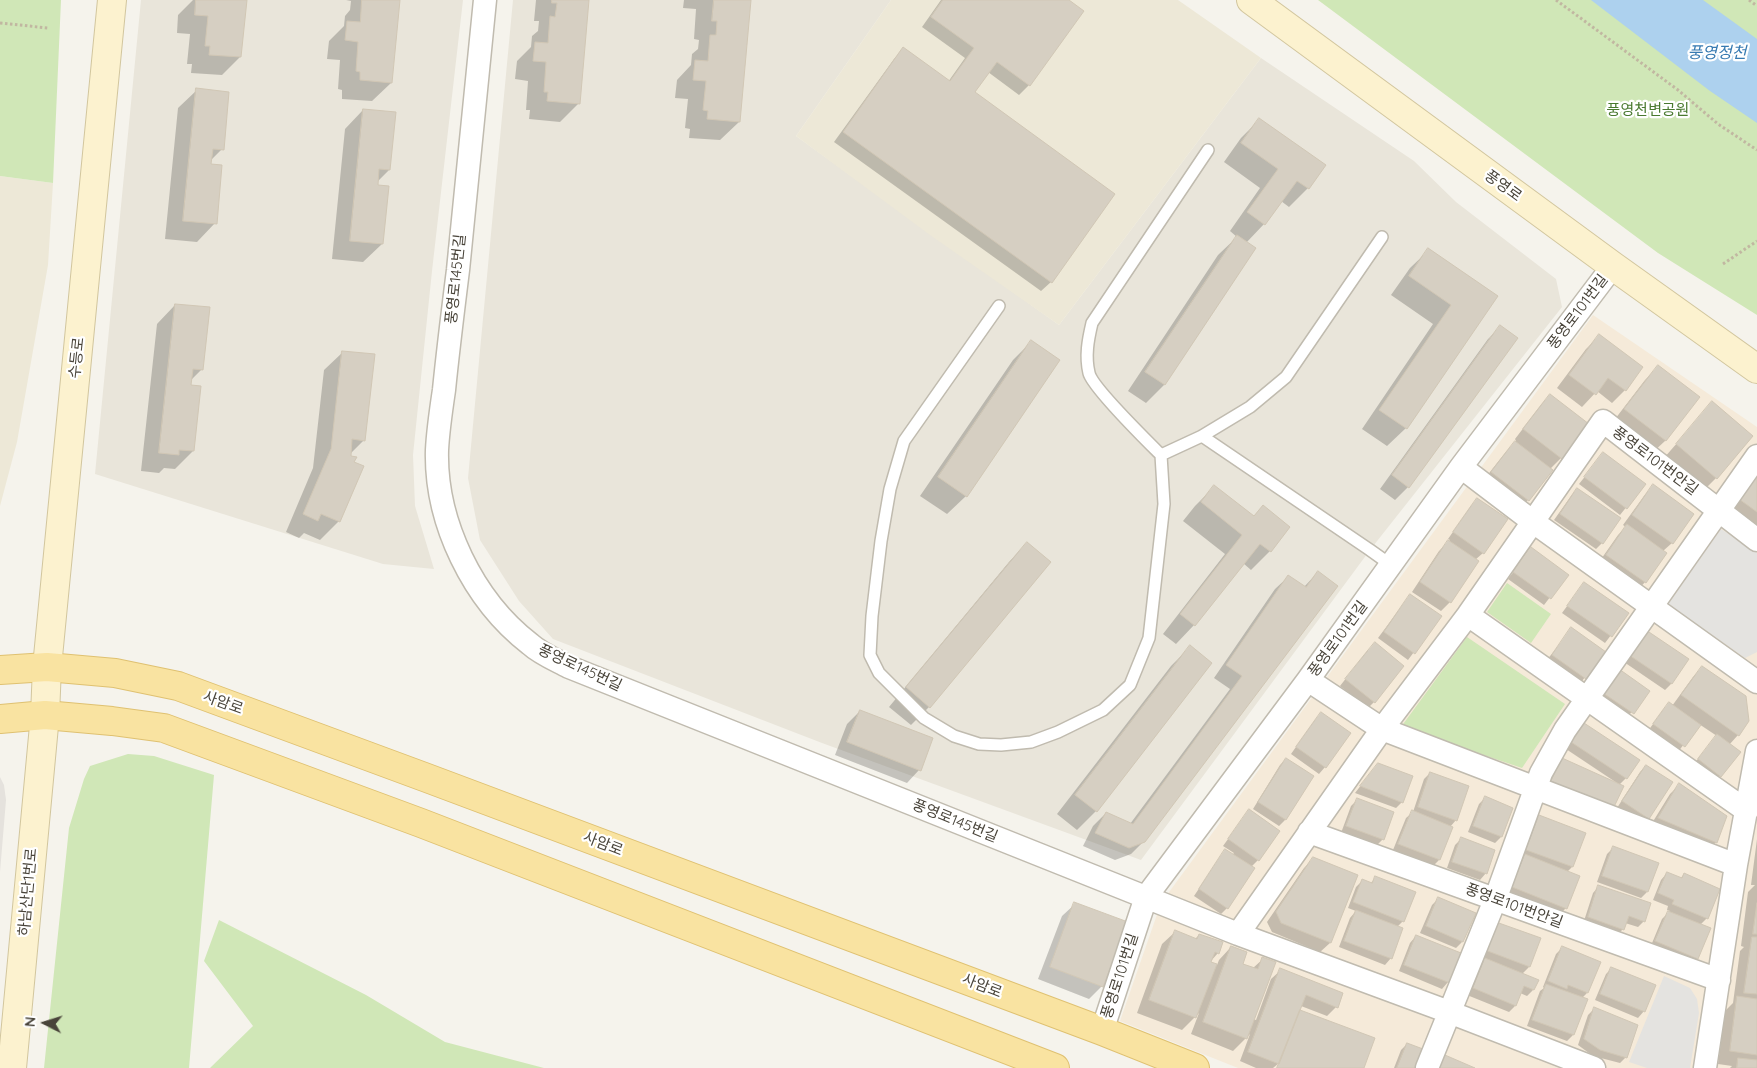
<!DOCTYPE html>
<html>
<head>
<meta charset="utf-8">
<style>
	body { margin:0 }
	#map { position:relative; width:1757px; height:1068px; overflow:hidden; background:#f5f3ec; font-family:Quicksand,sans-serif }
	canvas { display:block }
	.north { position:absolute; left:20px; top:998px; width:50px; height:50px; -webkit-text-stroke:4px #fff; paint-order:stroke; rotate:275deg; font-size:14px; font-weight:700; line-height:20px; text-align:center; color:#49443a }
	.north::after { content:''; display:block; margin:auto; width:18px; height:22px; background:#49443a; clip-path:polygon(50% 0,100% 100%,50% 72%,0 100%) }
</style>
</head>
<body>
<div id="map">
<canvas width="1757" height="1068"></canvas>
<div class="north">N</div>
</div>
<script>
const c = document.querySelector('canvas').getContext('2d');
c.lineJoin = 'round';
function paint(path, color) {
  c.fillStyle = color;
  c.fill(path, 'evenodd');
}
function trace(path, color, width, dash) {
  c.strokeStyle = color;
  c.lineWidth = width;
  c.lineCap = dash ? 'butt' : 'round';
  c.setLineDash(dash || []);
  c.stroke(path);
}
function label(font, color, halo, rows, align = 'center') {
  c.font = font + ' Quicksand,"Noto Sans KR",sans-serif';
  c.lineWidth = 4.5;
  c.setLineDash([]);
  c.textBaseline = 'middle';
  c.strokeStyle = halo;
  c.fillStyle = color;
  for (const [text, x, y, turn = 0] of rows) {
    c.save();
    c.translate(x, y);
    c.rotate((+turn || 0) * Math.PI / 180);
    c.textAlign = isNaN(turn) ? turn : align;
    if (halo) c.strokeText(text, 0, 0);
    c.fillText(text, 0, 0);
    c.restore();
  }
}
paint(new Path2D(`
	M141,0H463L432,271L413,455L415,506L434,569L383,564L95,474Z
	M513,0H891L796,136L1059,325L1261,58L1414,161L1456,202L1556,279L1562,307L1370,550L1141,860L822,743L553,639L519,601L480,540L468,478Z`), '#e9e5da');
paint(new Path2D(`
	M1593,315L1757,427V1068H1238L1120,1021L1161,903Z`), '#f5ead9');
paint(new Path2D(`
	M0,777L4,785L6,800L0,872Z`), '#e5e2dd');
paint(new Path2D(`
	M891,0H1178L1261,58L1059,325L930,235L796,136Z
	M0,176L53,183L48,265L17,442L0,506Z`), '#ede8d7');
paint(new Path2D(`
	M0,0H61L53,183L0,176Z
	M1318,0H1757V315L1658,253Z
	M1507,583L1551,614L1531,643L1487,612Z
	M1467,637L1565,704L1522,768L1401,727Z
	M128,754L154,756L214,775L189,1068H44L69,828L84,779L90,766Z
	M219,920L366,995L445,1042L544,1068H210L253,1026L204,961Z`), '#d0e7b7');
paint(new Path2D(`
	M1721,529L1757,553V652L1745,658L1668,604Z
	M1664,976L1690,988L1697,999L1699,1013L1690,1068H1647L1629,1062Z`), '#e4e3e0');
paint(new Path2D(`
	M1591,0H1703L1757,39V123L1710,91Z`), '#add1ee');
paint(new Path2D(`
	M193,0H245L240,57L222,75L191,73L192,64H187L190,34L177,33L178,15Z
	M346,0H398L391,83L372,101L342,99V90L338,89L340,60L327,59L329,41L344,26L345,16L350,10L351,1Z
	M536,0H588L579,103L560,122L529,119L530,110H526L528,81L515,79L517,61L531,47L532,36L538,31L539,21H534Z
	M684,0H749L739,122L720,140L689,138L690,129L685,128L688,99L675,98L677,80L691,65L692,54L698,49L699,40L694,39L696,9L683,8Z
	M941,0H1067L1082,11L1029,85L1019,95L988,72L973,93L1051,282L1041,291L834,142L894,59L903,49L948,82L965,58L922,27Z
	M197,90L222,149L210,161L215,223L197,242L165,239L178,108Z
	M363,110L389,170L377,182L382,244L363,262L332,259L345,129Z
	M1259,120L1324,165L1308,188L1289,207L1281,201L1264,224L1246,243L1255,249L1164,385L1146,403L1128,391L1218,255L1237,237L1230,231L1260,188L1224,162L1241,138Z
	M1429,250L1496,296L1406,428L1387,446L1362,429L1433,324L1391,295L1410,268Z
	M175,305L202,369L190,381L193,451L175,469L164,468L159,473L141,471L157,324Z
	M1501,326L1408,487L1395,500L1380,489L1488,339Z
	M1599,336L1625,390L1612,403L1597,391L1582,407L1557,388L1586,349Z
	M1031,342L966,496L947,514L920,496L1013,360Z
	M343,352L364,440L349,455L339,521L320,540L304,533L299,538L286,532L313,468L324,370Z
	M1658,367L1698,398L1665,441L1652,453L1612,423L1645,380Z
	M1550,395L1588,424L1561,458L1550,469L1528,500L1518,510L1482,482L1506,452L1516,441L1515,439L1541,405Z
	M1712,403L1716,478L1703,491L1664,458Z
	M1603,454L1644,485L1620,515L1579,484Z
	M1757,473V534L1728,512Z
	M1653,486L1672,543L1663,551L1645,582L1636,592L1597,565L1618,535L1626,527L1623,525L1644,496Z
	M1214,487L1253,517L1263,507L1288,527L1270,551L1251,570L1243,563L1194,625L1176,644L1163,634L1225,554L1183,521L1195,506Z
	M1577,489L1602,543L1596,549L1554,520L1571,496Z
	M1477,500L1483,553L1475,560L1450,602L1441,611L1412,592L1439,551L1450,540L1448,539L1471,506Z
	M1027,543L929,707L911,725L889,707L1009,562Z
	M1531,549L1567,575L1544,605L1508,579Z
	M1318,572L1144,841L1131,854L1115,860L1083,846L1093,826L1106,813L1130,824L1230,689L1214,678L1275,589L1288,577L1304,587Z
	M1584,583L1627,614L1605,643L1562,613Z
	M1410,595L1440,617L1408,660L1378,638Z
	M1572,629L1604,652L1579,685L1546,661Z
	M1637,635L1688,659L1671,684L1665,690L1621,660Z
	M1190,647L1210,663L1096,811L1077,830L1057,814L1171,666Z
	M1368,650L1374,702L1368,708L1340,686Z
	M1703,667L1738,735L1729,745L1739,752L1714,783L1692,766L1717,736L1699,724L1678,752L1648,731L1663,710L1669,704L1672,706L1693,677Z
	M1613,677L1648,691L1626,719L1598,699Z
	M860,711L919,770L907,783L835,755L847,724Z
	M1321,714L1325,767L1319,774L1291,754L1315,720Z
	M1584,724L1638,760L1626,778L1619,785L1612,808L1546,787L1556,766L1562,760L1617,784V783L1566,749Z
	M1286,759L1285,820L1279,826L1253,809L1280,765Z
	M1646,766L1648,819L1642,825L1617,808L1640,772Z
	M1372,771L1402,802L1396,808L1355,793Z
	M1430,773L1456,820L1450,827H1452L1439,860L1433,866L1393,850L1406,818L1413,812L1424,779Z
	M1680,784L1716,842L1706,852L1649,828L1670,794Z
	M1485,798L1501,837L1495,843L1468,832L1479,804Z
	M1357,800L1383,839L1376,846L1341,833L1351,806Z
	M1249,810L1258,860L1251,867L1227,908L1221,914L1194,896L1220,857L1226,851L1232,855L1234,853L1223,846Z
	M1539,817L1584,833L1572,867L1567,872L1579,877L1565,909L1556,918L1503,897L1529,826Z
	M1461,839L1486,873L1480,880L1447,868L1455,845Z
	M1757,839V1068H1730L1732,1066L1718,1064L1725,1011L1733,1003L1740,951L1744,947L1741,946L1748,892L1755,885H1751Z
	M1613,848L1647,892L1641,898L1597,882L1607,854Z
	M1314,858L1357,876L1330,943L1320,952L1272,932L1267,922L1304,868Z
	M1667,873L1680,879L1684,874L1707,918L1700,925L1697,958L1691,965L1650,948L1662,919L1670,911L1667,910L1668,906L1653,900L1661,880Z
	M1375,878L1403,921L1397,927L1391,958L1385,965L1339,947L1350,918L1356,911L1348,908L1356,887L1362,881L1370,884Z
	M1599,886L1644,921L1638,927L1625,923L1623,929L1617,935L1583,924L1593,893Z
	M1438,899L1462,942L1456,948L1420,933L1432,905Z
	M1075,904L1102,986L1089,999L1038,979L1062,916Z
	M1490,929L1529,967L1522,974L1533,990L1527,996L1520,993L1515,1006L1509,1012L1467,995L1479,965L1486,959L1480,957Z
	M1175,932L1195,939L1199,935L1218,953L1210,962L1217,965L1219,960L1231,947L1242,964L1253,968L1263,959L1253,1019L1256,1020L1271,979L1281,970L1336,1007L1327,1016L1301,1006L1299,1011L1363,1068H1277L1279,1063L1273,1068H1256L1240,1061L1250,1034L1233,1051L1191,1034L1199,1013L1182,1030L1137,1013L1162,944Z
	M1416,936L1448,982L1442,989L1399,971L1410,943Z
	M1562,948L1587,993L1582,998L1573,1035L1567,1041L1527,1026L1540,991L1544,988L1543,987L1556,954Z
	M1612,968L1644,1011L1638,1018L1595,1000L1606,974Z
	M1594,1009L1626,1057L1620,1063L1593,1056L1578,1045L1588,1015Z
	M1407,1044L1414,1068H1394L1401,1050Z`), '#0003');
const building = new Path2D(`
	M196,0H247L241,57L209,55L210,46H205L208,16L195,15Z
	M362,0H400L392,83L360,80V72L356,71L358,42L345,40L347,21L360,22Z
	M552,0H589L580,104L547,101L548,92H544L546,62L533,61L535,42L548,43L550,16L555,17L557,3H552Z
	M714,0H751L740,122L707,119L708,111L703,110L706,81L693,80L695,60L708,61L710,35H716L717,21H712Z
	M943,0H1069L1084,11L1030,86L997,62L975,92L1115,194L1052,283L843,132L903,47L950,81L974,48L931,17Z
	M196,88L229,92L224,150L213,149L211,164L222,165L217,224L183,221Z
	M363,109L396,112L390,170L379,169L378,185L389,186L383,244L350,241Z
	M1259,118L1326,165L1309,189L1297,181L1265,225L1247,212L1278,169L1241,143Z
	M1237,235L1256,248L1165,385L1145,372Z
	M1428,248L1498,296L1407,429L1379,410L1451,305L1409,276Z
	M175,304L210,307L203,370L193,369L191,385L201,386L194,451L179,450V455L159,453Z
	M1500,325L1518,338L1409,488L1392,475Z
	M1599,334L1643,367L1626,391L1608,378L1596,395L1569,375Z
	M1031,340L1060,360L967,497L938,477Z
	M342,351L375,354L365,441L352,439L351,456L357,457L354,462L364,466L340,522L321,514L318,521L303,514L331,449Z
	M1658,365L1700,397L1666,441L1624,409Z
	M1550,394L1589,424L1562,459L1523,429Z
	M1712,401L1753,436L1717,479L1676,444Z
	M1515,441L1553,470L1529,501L1491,472Z
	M1603,452L1646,484L1627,509L1584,477Z
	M1757,476V512L1739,499Z
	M1653,484L1694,514L1673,544L1632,515Z
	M1214,485L1254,516L1263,505L1290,527L1271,552L1260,544L1195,626L1180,614L1242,535L1201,502Z
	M1577,488L1621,518L1603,544L1560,514Z
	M1477,498L1508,519L1484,554L1453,532Z
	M1627,524L1667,553L1646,583L1606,555Z
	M1448,540L1479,561L1451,603L1420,582Z
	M1027,542L1051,562L930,708L906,687Z
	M1531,547L1569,575L1551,599L1513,572Z
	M1318,571L1338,586L1145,842L1129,848L1095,833L1106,812L1133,824L1242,676L1226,665L1288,575L1306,587Z
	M1584,582L1629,613L1612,637L1567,606Z
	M1410,594L1442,616L1415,654L1384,632Z
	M1571,627L1606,652L1586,679L1552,655Z
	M1643,628L1689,659L1672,684L1626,653Z
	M1375,642L1404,666L1375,703L1345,679Z
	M1190,645L1212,663L1097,812L1075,795Z
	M1702,666L1746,696L1749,721L1739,736L1681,695Z
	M1619,669L1650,691L1634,714L1603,693Z
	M1669,702L1701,725L1685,747L1653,724Z
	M860,710L933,738L921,771L847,742Z
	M1321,712L1351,733L1326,768L1296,747Z
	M1584,723L1640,760L1627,779L1571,742Z
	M1717,734L1741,752L1721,777L1698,759Z
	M1286,758L1314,776L1286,820L1258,802Z
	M1562,758L1624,786L1613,809L1551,781Z
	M1378,763L1413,776L1403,803L1360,786Z
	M1646,765L1673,782L1649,819L1622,801Z
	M1430,772L1469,786L1457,821L1418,807Z
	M1679,783L1727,816L1717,843L1658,818Z
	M1485,796L1513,808L1502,837L1473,826Z
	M1357,798L1394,812L1384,840L1346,826Z
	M1249,809L1280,831L1259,861L1228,839Z
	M1412,810L1453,827L1440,860L1398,844Z
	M1539,815L1586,833L1573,867L1526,850Z
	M1461,837L1495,850L1487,874L1452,862Z
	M1613,846L1659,863L1648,892L1602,876Z
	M1225,849L1255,868L1228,909L1199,889Z
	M1525,854L1580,876L1567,909L1512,887Z
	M1313,857L1358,875L1331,943L1281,923L1276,912Z
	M1667,872L1682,878L1684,873L1720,889L1708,919L1672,904L1674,900L1658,893Z
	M1375,876L1416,892L1404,922L1353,902L1362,879L1372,883Z
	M1598,885L1651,903L1645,922L1629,916L1624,930L1588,917Z
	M1438,897L1476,913L1463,942L1426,926Z
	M1074,902L1128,922L1103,987L1050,967Z
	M1757,903V934H1753Z
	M1356,910L1403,928L1392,959L1344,941Z
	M1668,911L1711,928L1698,959L1655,941Z
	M1496,922L1541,938L1530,967L1485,950Z
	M1175,930L1197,939L1199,934L1223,942L1219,954L1215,952L1211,962L1217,964L1196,1018L1149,1000Z
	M1416,935L1461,953L1450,983L1404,965Z
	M1752,937H1757V994L1744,993Z
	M1231,946L1247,952L1243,964L1258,969L1262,957L1276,962L1247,1039L1203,1022Z
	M1562,946L1601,962L1588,993L1568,985L1567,989L1548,981Z
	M1485,958L1539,980L1534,990L1524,986L1516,1006L1473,988Z
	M1611,967L1656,985L1645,1012L1600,994Z
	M1280,968L1343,993L1338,1008L1306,995L1279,1064L1248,1052Z
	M1546,984L1588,999L1574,1035L1532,1020Z
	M1737,996L1757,999V1055L1730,1051Z
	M1594,1007L1638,1025L1627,1058L1600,1050L1584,1039Z
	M1300,1010L1375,1038L1364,1068H1277Z
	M1407,1043L1423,1049L1416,1068H1397Z
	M1438,1052L1475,1068H1432Z
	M1738,1058L1757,1060V1068H1737Z`);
paint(building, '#d6cfc2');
trace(building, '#d1c7b5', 1);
const lane = new Path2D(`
	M999,306L904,441L890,489L881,541L872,616L870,655L879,673L924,718L954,736L979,744L1001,745L1031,742L1058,732L1103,710L1130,685L1149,638L1164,504L1161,455C1148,442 1092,387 1089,373C1085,356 1088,340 1092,323L1208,150
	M1202,436L1370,550L1391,565
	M1161,455L1202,436L1250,407L1286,377L1382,237`);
const street = new Path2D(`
	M485,0C476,90 467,180 458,270C453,310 448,350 444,390C441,410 438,430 437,450C435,522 473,600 530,644C541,654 556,660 569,667L1238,934L1449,1012L1594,1068
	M1461,467L1532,521L1757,682
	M1468,615L1747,811
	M1308,680L1382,729L1736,865
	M1309,832L1719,980
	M1238,934L1382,729L1468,615L1603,421L1757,540
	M1102,1031L1146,897L1308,680L1461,467L1613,266
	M1427,1068L1495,900L1541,773L1565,730L1757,456
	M1705,1068L1736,865L1757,751`);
const secondary = new Path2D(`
	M1251,0L1613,266L1757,369
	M12,1068L45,715L47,667L112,0`);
const primary = new Path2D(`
	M0,670L47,667L115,673L178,686L427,778L1102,1031L1195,1068
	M0,719L45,715L112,721L164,728L421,823L1055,1068`);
trace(lane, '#c0bbaf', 14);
trace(street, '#c0bbaf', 25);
trace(secondary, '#d2c69e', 30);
trace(primary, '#dfc171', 30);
trace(new Path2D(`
	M1556,0L1678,90L1718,124L1757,150
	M1749,0L1757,6
	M0,23L48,28
	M1723,264L1757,241`), '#c1b7a1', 3, [2.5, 2.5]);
trace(lane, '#fff', 11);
trace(street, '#fff', 22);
trace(secondary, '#fcf2cf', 28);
trace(primary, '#f9e3a1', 28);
label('15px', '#49792f', '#fff', [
	["풍영천변공원",1648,110]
]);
label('15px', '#49443a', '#fff', [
	["풍영로",1503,186,36],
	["풍영로145번길",456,279,-84],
	["풍영로101번길",1578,312,-53],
	["수등로",77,358,-84],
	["풍영로101번안길",1655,461,37],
	["풍영로101번길",1338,639,-54],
	["풍영로145번길",580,668,25],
	["사암로",223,703,20],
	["풍영로145번길",955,821,22],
	["사암로",603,844,21],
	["하남산단1번로",28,892,-85],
	["풍영로101번안길",1514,906,20],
	["풍영로101번길",1120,976,-72],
	["사암로",982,986,21]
]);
label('italic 16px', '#377ab1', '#fff', [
	["풍영정천",1717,53]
]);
</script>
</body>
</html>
